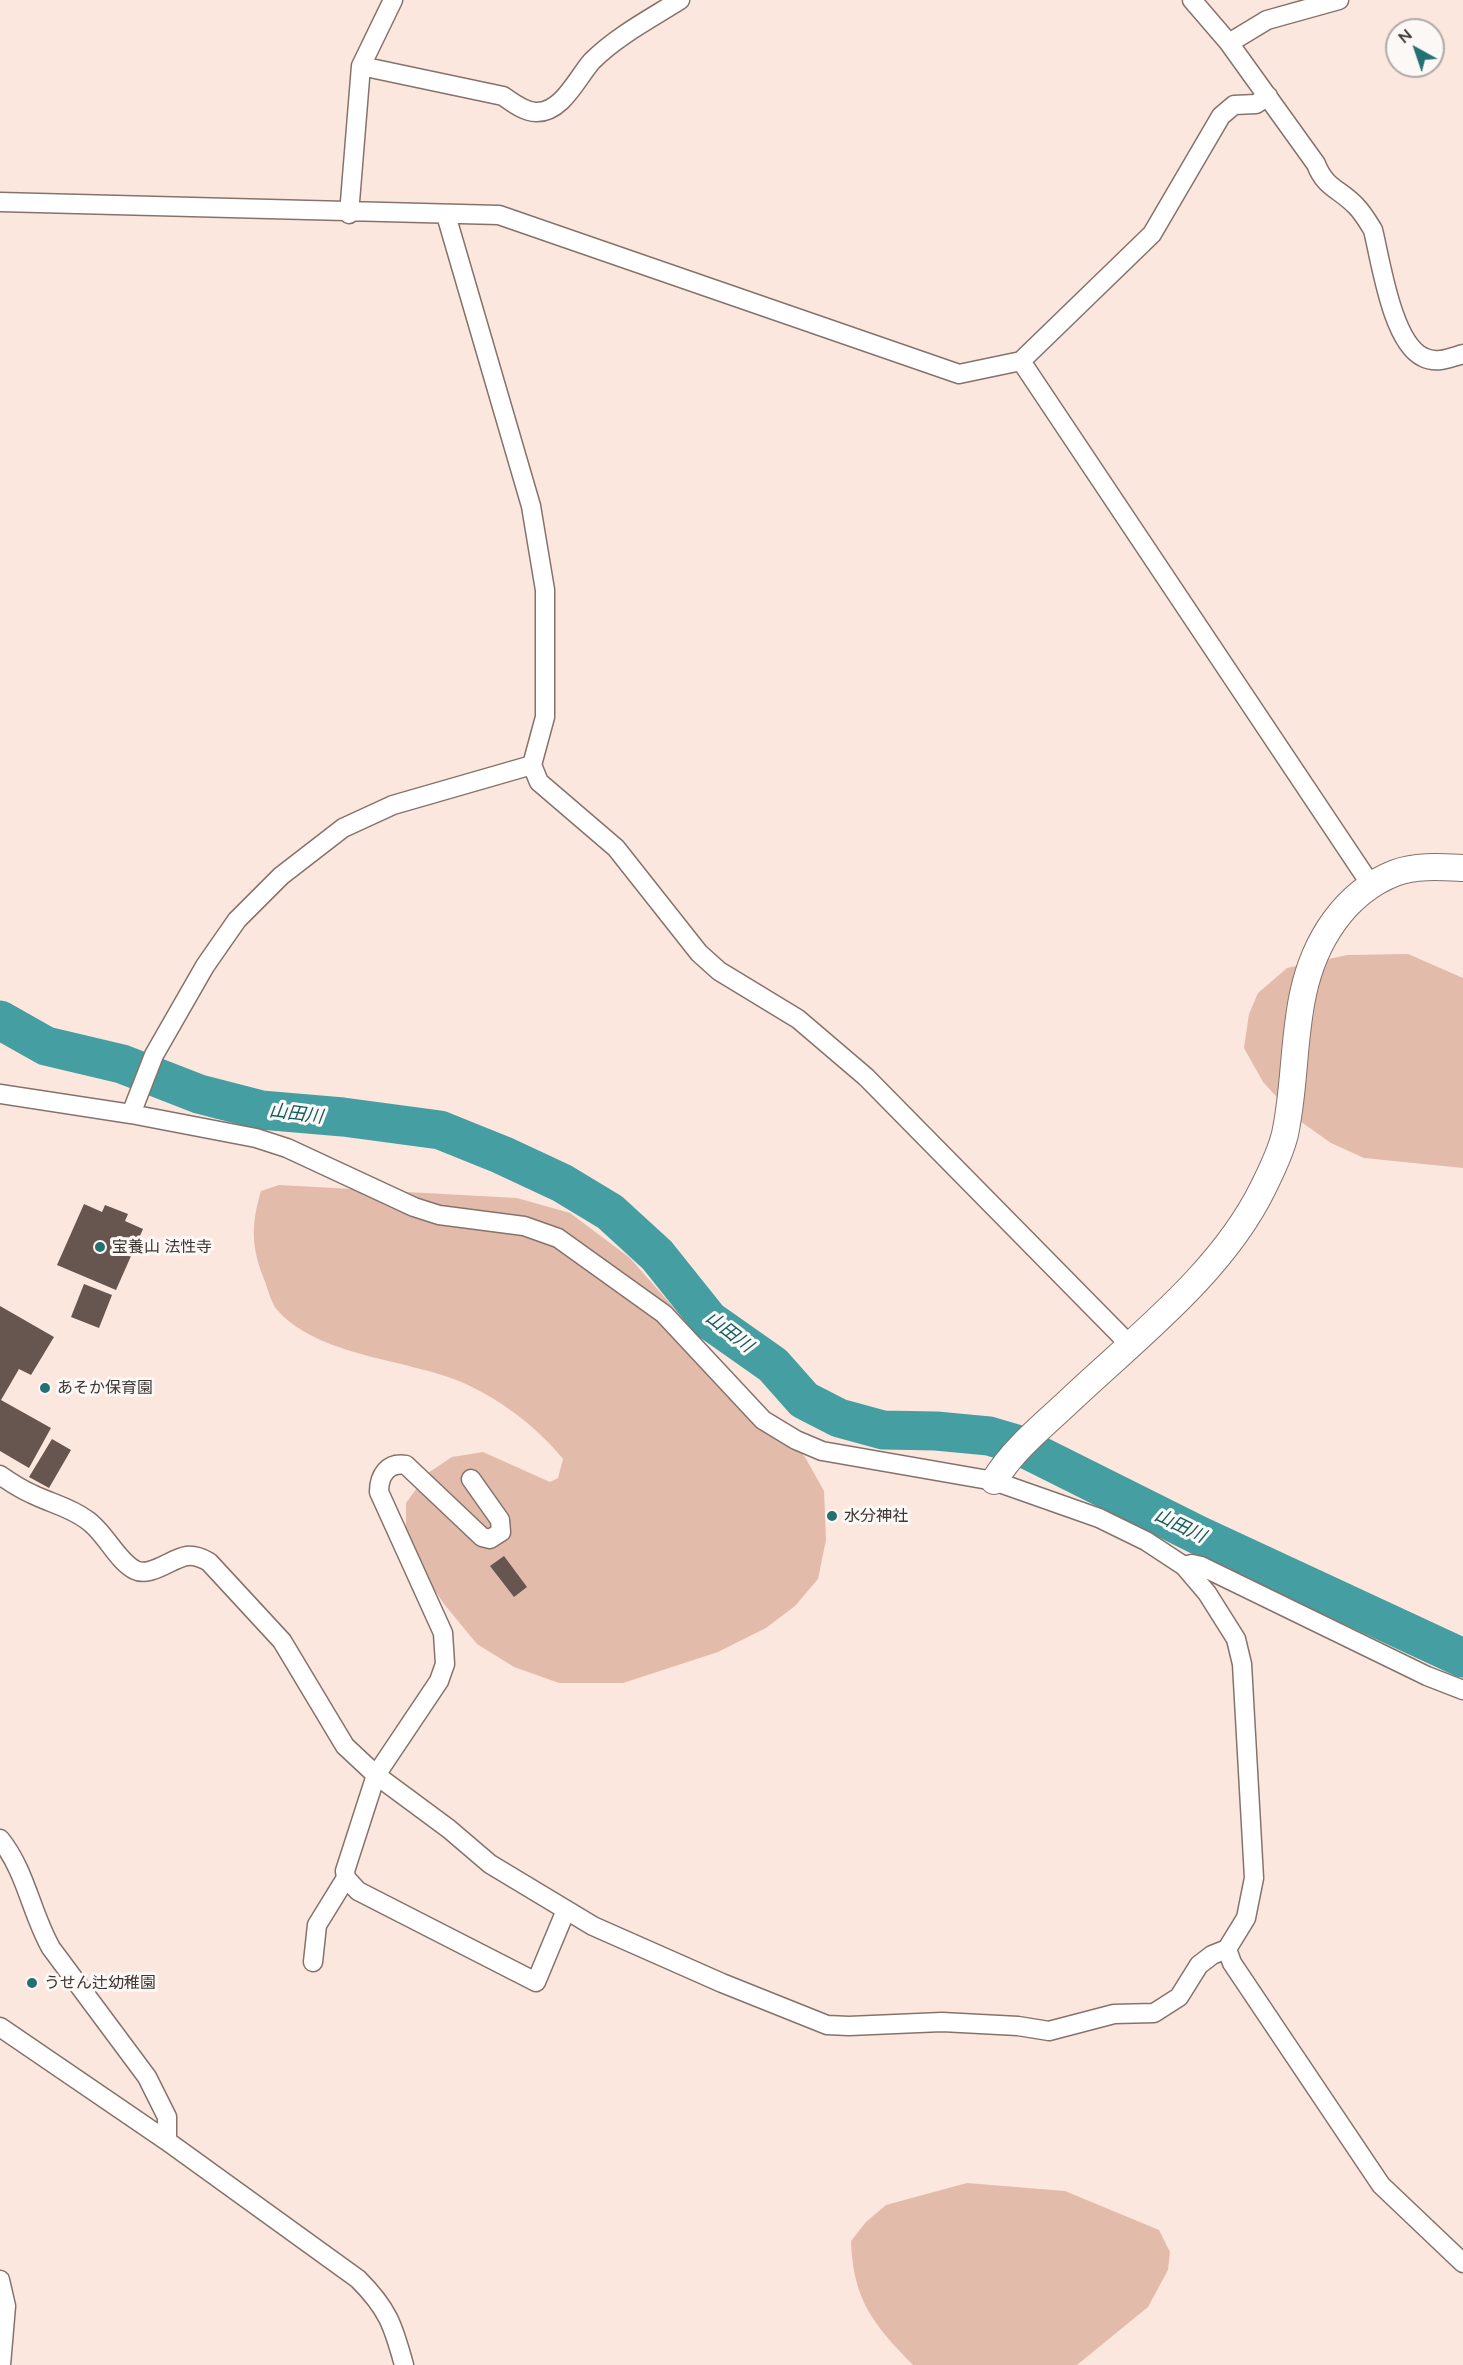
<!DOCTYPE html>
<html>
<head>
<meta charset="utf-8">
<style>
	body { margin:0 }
	#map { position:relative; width:1463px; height:2365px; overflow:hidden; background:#fbe7de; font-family:Mulish,sans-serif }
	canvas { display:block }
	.north { position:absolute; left:1385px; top:18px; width:60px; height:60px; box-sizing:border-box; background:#fcf8f6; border:2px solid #b0aaa8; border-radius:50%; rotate:320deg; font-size:16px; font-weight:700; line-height:24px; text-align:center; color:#3d3532 }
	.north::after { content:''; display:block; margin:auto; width:21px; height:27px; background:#257072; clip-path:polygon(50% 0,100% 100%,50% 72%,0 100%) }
</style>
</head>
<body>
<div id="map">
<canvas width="1463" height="2365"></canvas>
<div class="north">N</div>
</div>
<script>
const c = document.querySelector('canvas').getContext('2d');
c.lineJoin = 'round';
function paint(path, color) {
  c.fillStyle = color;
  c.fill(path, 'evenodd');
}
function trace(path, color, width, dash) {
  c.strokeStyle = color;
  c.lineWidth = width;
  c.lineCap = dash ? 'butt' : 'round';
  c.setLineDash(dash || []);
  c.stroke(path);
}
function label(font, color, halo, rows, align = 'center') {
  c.font = font + ' Mulish,"Noto Sans JP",sans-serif';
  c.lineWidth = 6;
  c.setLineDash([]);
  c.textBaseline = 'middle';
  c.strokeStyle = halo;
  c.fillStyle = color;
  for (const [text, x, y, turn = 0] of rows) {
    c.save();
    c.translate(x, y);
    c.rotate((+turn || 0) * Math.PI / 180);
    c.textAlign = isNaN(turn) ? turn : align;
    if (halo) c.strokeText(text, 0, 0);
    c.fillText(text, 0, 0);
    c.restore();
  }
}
paint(new Path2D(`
	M1408,954L1463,978V1168L1364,1158L1331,1143L1297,1119L1263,1082L1244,1048L1249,1014L1258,993L1287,968L1347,955Z
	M279,1185L517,1198L570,1213L630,1258L805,1457L824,1491L826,1540L818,1579L795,1606L766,1628L718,1652L623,1683H559L514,1667L477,1644L444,1604L406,1547V1503L428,1473L452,1457L483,1452L550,1482L558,1478L563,1459C536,1426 499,1398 459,1381C404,1359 320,1356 279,1312C271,1304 268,1289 264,1279C251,1247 251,1224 261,1191Z
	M967,2183L1065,2191L1159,2230L1170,2252L1168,2270L1148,2307L1077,2365H913C873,2324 853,2300 851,2241L866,2222L886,2205Z`), '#e3bbab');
trace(new Path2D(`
	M0,1020L46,1046L122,1064L199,1094L261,1110L343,1117L440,1130L502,1155L562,1183L610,1212L657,1255L709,1320L773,1365L804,1400L839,1418L883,1430L936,1431L989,1436L1016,1444L1198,1535L1463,1658`), '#459ea1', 39);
paint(new Path2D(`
	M84,1204L102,1212L105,1205L128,1214L125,1221L143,1229L116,1290L57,1265Z
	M84,1284L112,1295L99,1328L71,1317Z
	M0,1306L54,1337L31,1375L19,1369L1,1400L51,1428L29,1468L0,1451Z
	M52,1439L71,1450L49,1488L29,1477Z
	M504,1556L527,1587L514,1597L490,1566Z`), '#67564f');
const street = new Path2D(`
	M1192,0L1229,43L1316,164C1325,188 1340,189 1356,206C1363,213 1368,222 1373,230C1381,262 1392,342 1423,357C1436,364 1450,358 1463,354
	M1229,43L1267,20L1339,0
	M361,66L503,96C512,102 524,112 536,112C562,113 577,78 592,61C617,36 650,19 680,0
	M0,202L499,215L959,374L1021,361L1152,234L1221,116L1234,105L1256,104L1268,96
	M349,214L361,66L393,0
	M446,215L531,506L545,590V717L532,765L539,782L616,848L699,953L719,971L798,1019L866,1077L1129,1344
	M1021,361L1371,885
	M0,1094L131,1114L256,1138L287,1148L414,1207L439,1215L524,1226L558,1238L664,1314L763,1420L796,1440L822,1451L994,1481L1099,1518L1146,1541L1184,1566L1207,1593L1236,1639L1242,1664L1254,1878L1246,1918L1227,1949L1232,1963L1381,2185L1463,2263
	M131,1114L154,1055L205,966L237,920L281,876L343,828L393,805L532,765
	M0,1475C10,1482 21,1489 32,1494C50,1503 70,1507 87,1520C105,1532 117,1561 135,1570C150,1578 172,1558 187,1556C195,1555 202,1558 209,1562L282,1641L345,1746L376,1775L449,1829L490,1864L593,1926L722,1983L827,2025L849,2026L942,2022L1018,2026L1049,2031L1114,2014L1154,2013L1179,1997L1199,1965L1212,1955L1227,1949
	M471,1479L500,1520L501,1532L490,1539L482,1537L406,1465C388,1462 379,1475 379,1492L443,1633L445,1664L439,1681L376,1775L345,1871L346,1878L358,1891L536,1982L566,1910
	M1184,1566L1192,1564L1201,1566L1427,1676L1463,1690
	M0,1839C26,1871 31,1913 51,1948L147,2077L167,2117V2141
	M313,1962L317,1925L346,1878
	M0,2027L167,2141L358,2279C388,2309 393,2325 404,2365
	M0,2280L6,2306L1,2365`);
const secondary = new Path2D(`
	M994,1481C1011,1452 1040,1428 1065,1405C1133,1340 1221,1274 1263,1188C1271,1172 1281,1151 1285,1134C1295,1088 1293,1040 1303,994C1314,942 1344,893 1395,873C1416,865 1442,867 1463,868`);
trace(street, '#85736b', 21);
trace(secondary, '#85736b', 28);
trace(street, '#fff', 18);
trace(secondary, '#fff', 26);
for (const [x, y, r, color] of [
	[100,1247,6,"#257072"],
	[45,1388,6,"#257072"],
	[832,1516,6,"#257072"],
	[32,1983,6,"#257072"]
]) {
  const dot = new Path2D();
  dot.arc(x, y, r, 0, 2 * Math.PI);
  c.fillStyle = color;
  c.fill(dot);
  trace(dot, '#fcf8f6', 2);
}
label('16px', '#3d3532', '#fcf8f6', [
	["宝養山 法性寺",112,1247],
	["あそか保育園",57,1388],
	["水分神社",844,1516],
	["うせん辻幼稚園",44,1983]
], 'left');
label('italic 18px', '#0f5c5e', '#fcf8f6', [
	["山田川",296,1114,7],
	["山田川",729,1332,38],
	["山田川",1180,1526,26]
]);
</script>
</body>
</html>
